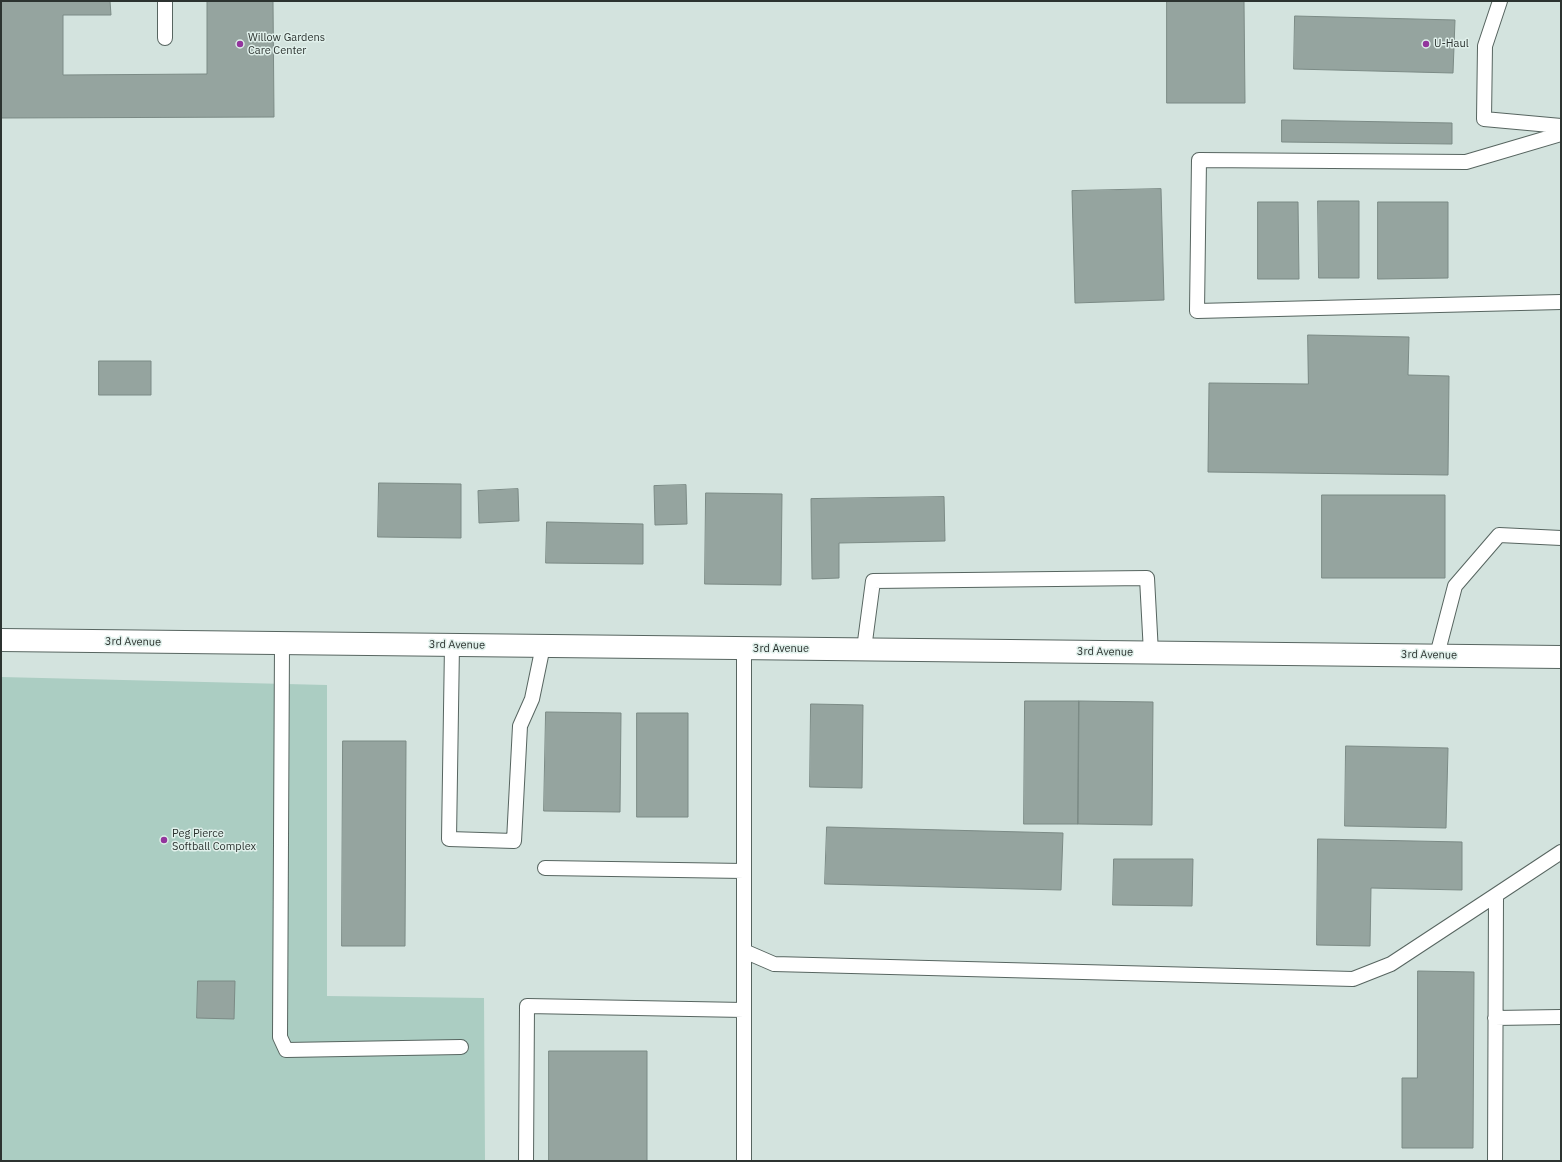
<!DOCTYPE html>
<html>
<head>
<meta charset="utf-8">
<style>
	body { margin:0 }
	#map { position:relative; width:1562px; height:1162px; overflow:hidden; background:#d3e3de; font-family:"IBM Plex Sans",sans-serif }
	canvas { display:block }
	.frame { position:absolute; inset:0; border:2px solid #2c3330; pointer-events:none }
</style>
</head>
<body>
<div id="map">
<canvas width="1562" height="1162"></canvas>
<div class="frame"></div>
</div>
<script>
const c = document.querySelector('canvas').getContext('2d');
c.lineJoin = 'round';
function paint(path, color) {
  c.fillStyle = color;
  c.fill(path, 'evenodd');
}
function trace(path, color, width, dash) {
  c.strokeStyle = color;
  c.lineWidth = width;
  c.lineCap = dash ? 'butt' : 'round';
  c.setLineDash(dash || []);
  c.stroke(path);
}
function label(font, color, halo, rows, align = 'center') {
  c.font = font + ' "IBM Plex Sans",sans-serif';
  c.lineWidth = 3;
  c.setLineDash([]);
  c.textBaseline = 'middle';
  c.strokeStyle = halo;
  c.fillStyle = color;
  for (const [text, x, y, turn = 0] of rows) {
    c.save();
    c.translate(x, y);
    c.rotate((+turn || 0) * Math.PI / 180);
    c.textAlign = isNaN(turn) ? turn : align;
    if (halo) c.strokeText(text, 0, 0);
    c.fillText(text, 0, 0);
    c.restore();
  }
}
paint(new Path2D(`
	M1,677L327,685V996L484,998L485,1161H1Z`), '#abcdc2');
const building = new Path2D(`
	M1,1H110L111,15H63V75L207,74V1H273L274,117L1,118Z
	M1167,1H1244L1245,103H1167Z
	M1295,16L1455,20L1453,73L1294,69Z
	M1282,120L1452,123V144L1282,142Z
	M1161,189L1164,300L1075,303L1072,191Z
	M1318,201H1359V278H1319Z
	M1258,202H1298L1299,279H1258Z
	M1378,202H1448V278L1378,279Z
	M1308,335L1409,337L1408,375L1449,376L1448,475L1208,472L1209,383L1308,384Z
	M99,361H151V395H99Z
	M379,483L461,484V538L378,537Z
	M686,485L687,524L655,525L654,486Z
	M518,489L519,521L479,523L478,491Z
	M706,493L782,494L781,585L705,584Z
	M1322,495H1445V578H1322Z
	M944,497L945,541L839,543V578L812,579L811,499Z
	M547,522L643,524V564L546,563Z
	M1025,701H1079L1078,824H1024Z
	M1079,701L1153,702L1152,825L1078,824Z
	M811,704L863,705L862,788L810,787Z
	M546,712L621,713L620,812L544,811Z
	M637,713H688V817H637Z
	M343,741H406L405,946H342Z
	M1346,746L1448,748L1446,828L1345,826Z
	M827,827L1063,833L1061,890L825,884Z
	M1318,839L1462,842V890L1371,888L1370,946L1317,945Z
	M1114,859H1193L1192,906L1113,905Z
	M1418,971L1474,972L1473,1148H1402V1078H1417Z
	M198,981H235L234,1019L197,1018Z
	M549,1051H647V1161H549Z`);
paint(building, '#95a49f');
trace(building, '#7b8a85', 1);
const service = new Path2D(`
	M165,1V38
	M1500,1L1485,46L1484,119L1561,126
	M1561,134L1466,162L1199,160L1197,311L1561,302
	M282,644L280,1037L286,1050L461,1047
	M452,645L449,839L514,841L520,726L532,699L543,646
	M744,648V951L774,964L1353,979L1391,964L1496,895
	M864,649L873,581L1147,578L1151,653
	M1437,655L1455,586L1499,535L1561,538
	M545,868L744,871
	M1495,1018L1561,1017
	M526,1161L527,1006L744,1010
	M744,1161V951
	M1495,1161L1496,895L1561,852`);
const minor = new Path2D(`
	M1,640L1561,657`);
trace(service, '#576560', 16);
trace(minor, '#576560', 24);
trace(service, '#fff', 14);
trace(minor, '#fff', 22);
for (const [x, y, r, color] of [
	[240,44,4,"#93359d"],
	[1426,44,4,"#93359d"],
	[164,840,4,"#93359d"]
]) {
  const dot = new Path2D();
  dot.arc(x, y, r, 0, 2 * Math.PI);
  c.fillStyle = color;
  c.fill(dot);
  trace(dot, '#e0f0eb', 1.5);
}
label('11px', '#2c3330', '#e0f0eb', [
	["Willow Gardens",248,38],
	["Care Center",248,51],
	["U-Haul",1434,44],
	["Peg Pierce",172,834],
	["Softball Complex",172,847]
], 'left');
label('11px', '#2c3330', '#e0f0eb', [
	["3rd Avenue",133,642,1],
	["3rd Avenue",457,645,1],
	["3rd Avenue",781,649],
	["3rd Avenue",1105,652,1],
	["3rd Avenue",1429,655,1]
]);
</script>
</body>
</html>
